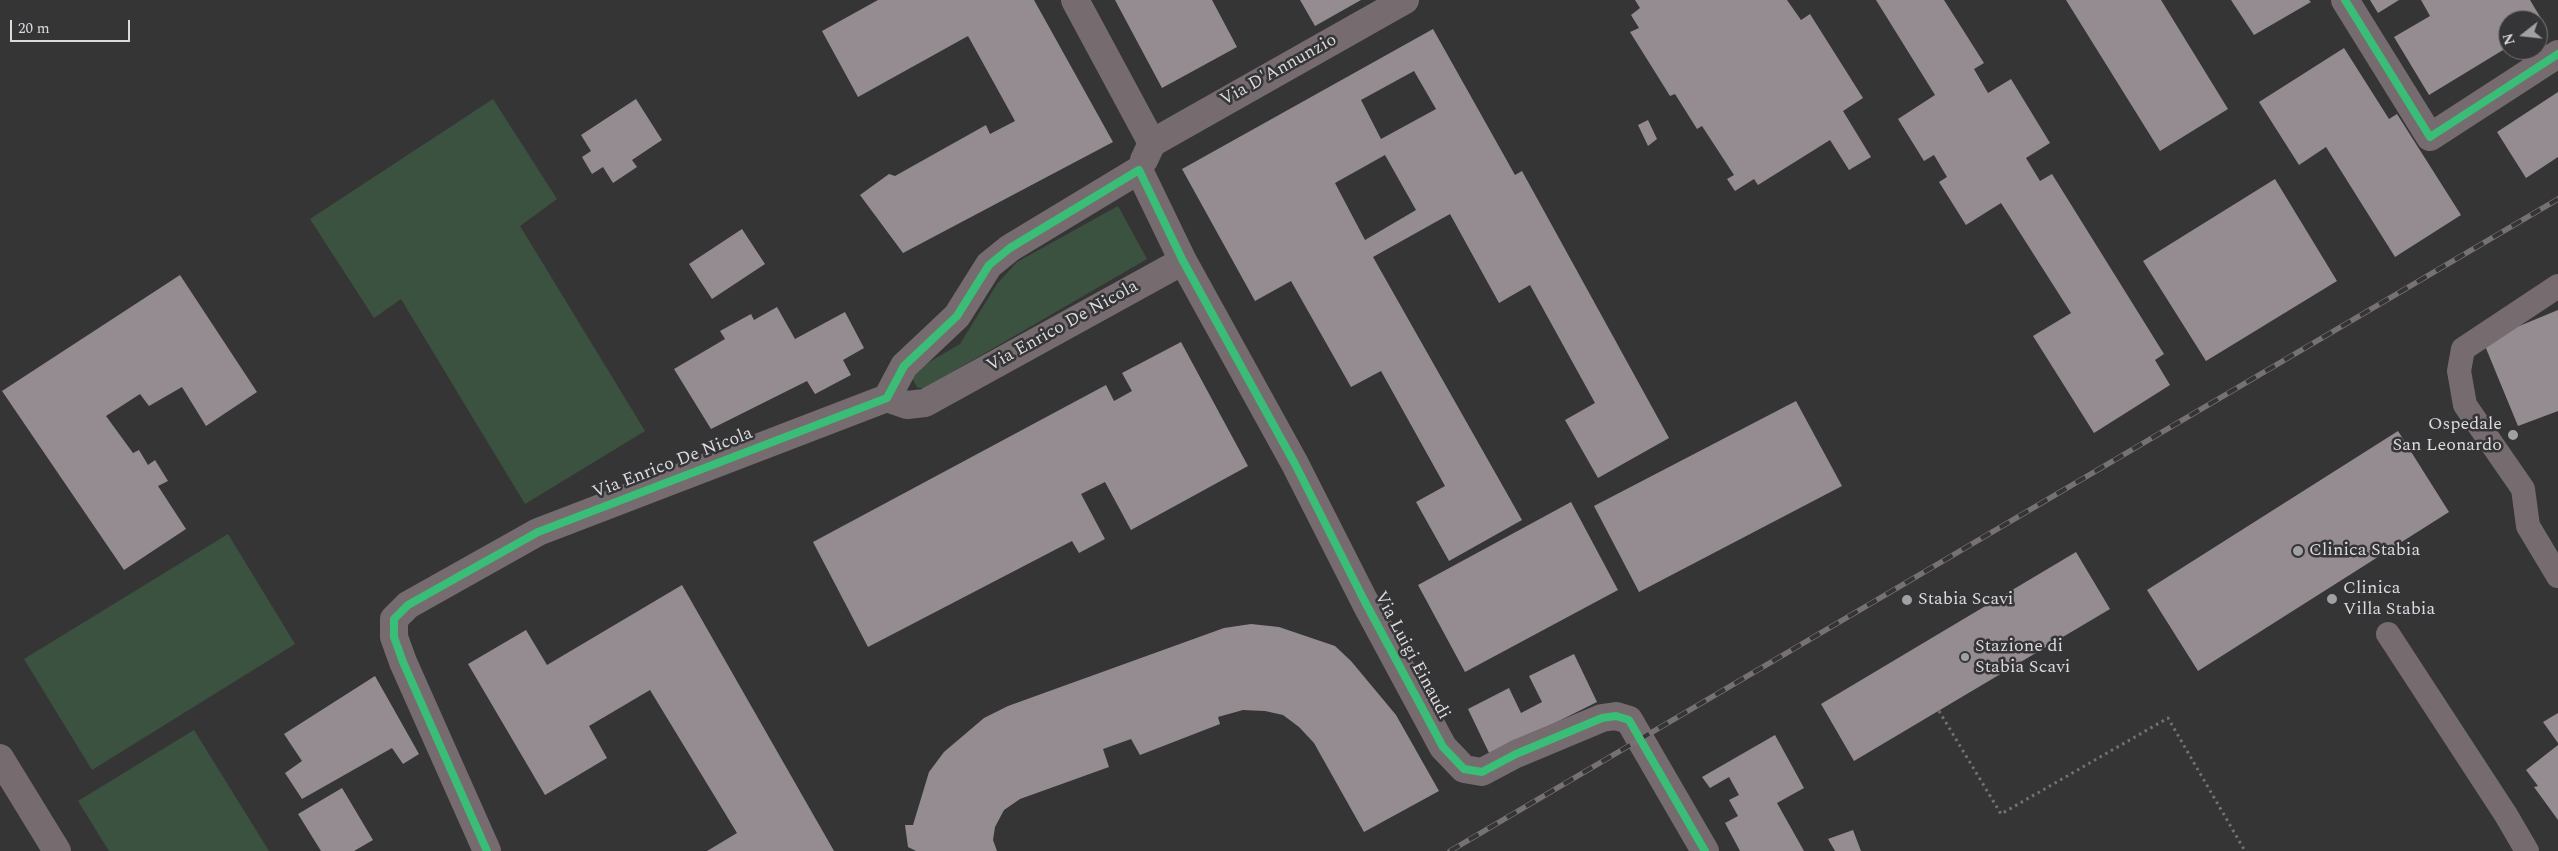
<!DOCTYPE html>
<html>
<head>
<meta charset="utf-8">
<style>
	body { margin:0 }
	#map { position:relative; width:2558px; height:851px; overflow:hidden; background:#353536; font-family:Spectral,serif }
	canvas { display:block }
	.north { position:absolute; left:2498px; top:10px; width:50px; height:50px; box-sizing:border-box; background:#353437; border:1px solid #777679; border-radius:50%; rotate:254deg; font-size:14px; font-weight:700; line-height:20px; text-align:center; color:#dbdadc }
	.north::after { content:''; display:block; margin:auto; width:18px; height:22px; background:#a1a0a2; clip-path:polygon(50% 0,100% 100%,50% 72%,0 100%) }
	.scale { position:absolute; left:10px; top:20px; width:120px; height:22px; box-sizing:border-box; border:2px solid #dbdadc; border-top:0; padding-left:6px; font-size:15px; line-height:18px; white-space:nowrap; color:#dbdadc; -webkit-text-stroke:4px #353437; paint-order:stroke }
</style>
</head>
<body>
<div id="map">
<canvas width="2558" height="851"></canvas>
<div class="north">N</div>
<div class="scale">20 m</div>
</div>
<script>
const c = document.querySelector('canvas').getContext('2d');
c.lineJoin = 'round';
function paint(path, color) {
  c.fillStyle = color;
  c.fill(path, 'evenodd');
}
function trace(path, color, width, dash) {
  c.strokeStyle = color;
  c.lineWidth = width;
  c.lineCap = dash ? 'butt' : 'round';
  c.setLineDash(dash || []);
  c.stroke(path);
}
function label(font, color, halo, rows, align = 'center') {
  c.font = font + ' Spectral,serif';
  c.lineWidth = 5;
  c.setLineDash([]);
  c.textBaseline = 'middle';
  c.strokeStyle = halo;
  c.fillStyle = color;
  for (const [text, x, y, turn = 0] of rows) {
    c.save();
    c.translate(x, y);
    c.rotate((+turn || 0) * Math.PI / 180);
    c.textAlign = isNaN(turn) ? turn : align;
    if (halo) c.strokeText(text, 0, 0);
    c.fillText(text, 0, 0);
    c.restore();
  }
}
paint(new Path2D(`
	M493,99L557,199L520,226L645,431L525,504L401,299L374,318L310,219Z
	M1118,206L1147,259L923,389L917,387L912,378L914,371L960,344L997,284L1017,262Z
	M228,534L295,644L92,770L24,659Z
	M194,730L269,851H109L78,801Z`), '#3c5241');
paint(new Path2D(`
	M878,0H1034L1113,142L903,253L860,195L889,174L895,176L986,125L990,134L1015,121L968,36L858,97L822,31Z
	M1115,0H1212L1237,47L1162,88Z
	M1300,0H1361L1315,26Z
	M1635,0H1787L1801,20L1810,14L1863,98L1843,111L1871,157L1849,170L1830,140L1758,185L1754,179L1735,191L1727,179L1734,175L1702,126L1697,129L1675,94L1670,96L1630,32L1639,28L1631,15L1640,8Z
	M1876,0H1944L1984,63L1974,69L1988,93L2011,79L2050,143L2026,158L2040,181L2052,174L2164,354L2155,360L2170,385L2094,433L2033,336L2071,313L2001,203L1966,225L1939,182L1947,177L1934,155L1924,161L1898,119L1935,95Z
	M2066,0H2161L2228,109L2160,151Z
	M2231,0H2309L2311,2L2254,35Z
	M2370,0H2399L2378,13Z
	M2421,0H2530L2545,25L2538,29V20H2508V47L2429,95L2394,37L2430,16Z
	M1433,29L1515,175L1522,171L1669,438L1598,478L1565,420L1595,403L1530,285L1499,303L1450,214L1373,257L1522,520L1449,561L1416,502L1445,486L1381,371L1351,387L1291,281L1255,301L1182,169ZM1414,71L1436,109L1381,139L1361,100ZM1385,155L1416,210L1365,240L1335,183Z
	M2344,48L2389,119L2397,114L2461,215L2395,257L2326,147L2299,165L2259,102Z
	M2558,92V157L2526,178L2497,132Z
	M636,99L662,140L632,160L637,167L613,183L603,167L592,174L582,157L591,151L581,135Z
	M1648,120L1657,139L1648,146L1638,125Z
	M2275,179L2337,281L2206,361L2143,261Z
	M742,229L765,264L712,299L689,264Z
	M180,275L257,392L206,426L182,387L149,406L140,394L106,416L133,453L139,450L148,465L155,460L168,481L158,486L186,529L124,570L2,391Z
	M777,307L795,339L845,312L864,348L843,360L851,375L815,394L807,381L711,429L674,369L725,339L720,331L751,314L754,320Z
	M2558,310V411L2518,426L2483,341Z
	M1181,342L1248,466L1131,530L1105,482L1081,494L1105,539L1079,553L1072,541L868,647L813,542L1106,385L1114,401L1132,391L1122,373Z
	M1796,401L1842,486L1639,592L1594,506Z
	M2398,431L2449,512L2198,671L2147,590Z
	M1571,502L1618,590L1465,672L1418,585Z
	M2076,552L2110,609L1854,761L1821,704Z
	M682,585L834,851H707L737,833L650,690L589,726L607,758L545,795L468,664L526,630L547,665Z
	M1251,624L1279,627L1335,646L1351,661L1396,715L1439,791L1364,832L1314,743L1299,727L1283,715L1265,711L1243,710L1218,717L1220,724L1140,755L1131,739L1103,749L1109,767L1020,799L1004,810L995,827L993,840L997,851H916L908,847L905,825H913L929,772L944,752L984,718L1008,706L1224,628Z
	M1574,654L1597,702L1490,755L1468,709L1509,688L1521,713L1542,702L1529,676Z
	M375,676L419,754L403,764L392,748L302,799L285,773L302,761L284,734Z
	M2558,713V743L2543,722Z
	M1775,735L1804,788L1777,803L1804,851H1740L1725,823L1738,816L1729,800L1739,795L1729,777L1710,788L1702,777Z
	M2558,745V820L2534,787L2538,786L2526,770Z
	M342,788L373,840L354,851H321L298,814Z
	M1853,830L1861,851H1835L1828,839Z`), '#958c92');
trace(new Path2D(`
	M1939,711L2001,814L2168,718L2245,851`), '#767072', 3, [2.5, 4]);
trace(new Path2D(`
	M2558,286L2463,349L2459,371L2465,405L2523,489L2528,526L2558,576
	M2388,634L2506,815L2527,851`), '#766c6f', 24);
trace(new Path2D(`
	M1075,0L1152,143L1144,160
	M2345,0L2430,137L2558,54
	M1152,143L1405,0
	M1139,170L1183,261L1295,464L1365,602L1443,747L1464,769L1482,772L1516,754L1602,718L1616,716L1629,720L1705,851
	M887,398L907,405L925,403L1183,261
	M0,758L57,851
	M487,851L403,662L394,637V619L408,605L538,532L887,398L904,366L957,316L989,265L1010,248L1139,170`), '#766c6f', 28);
const rail = new Path2D(`
	M1450,851L2558,199`);
trace(rail, '#777173', 5.5);
trace(rail, '#353437', 4, [11]);
trace(new Path2D(`
	M2345,0L2430,137L2558,54
	M487,851L403,662L394,637V619L408,605L538,532L887,398L904,366L957,316L989,265L1010,248L1139,170L1183,261L1295,464L1365,602L1443,747L1464,769L1482,772L1516,754L1602,718L1616,716L1629,720L1705,851`), '#3abd76', 8);
for (const [x, y, r, color] of [
	[2513,435,6,"#a1a0a2"],
	[2298,551,6,"#a1a0a2"],
	[2332,599,6,"#a1a0a2"],
	[1907,600,6,"#a1a0a2"],
	[1965,657,5,"#a1a0a2"]
]) {
  const dot = new Path2D();
  dot.arc(x, y, r, 0, 2 * Math.PI);
  c.fillStyle = color;
  c.fill(dot);
  trace(dot, '#353437', 2);
}
label('18px', '#dbdadc', '#353437', [
	["Via D'Annunzio",1279,71,-29],
	["Via Enrico De Nicola",1063,327,-29],
	["Via Enrico De Nicola",673,464,-21],
	["Via Luigi Einaudi",1411,656,62]
]);
label('18px', '#dbdadc', '#353437', [
	["Ospedale",2502,425,"right"],
	["San Leonardo",2502,446,"right"],
	["Clinica Stabia",2309,551],
	["Clinica",2343,589],
	["Villa Stabia",2343,610],
	["Stabia Scavi",1918,600],
	["Stazione di",1975,647],
	["Stabia Scavi",1975,668]
], 'left');
</script>
</body>
</html>
